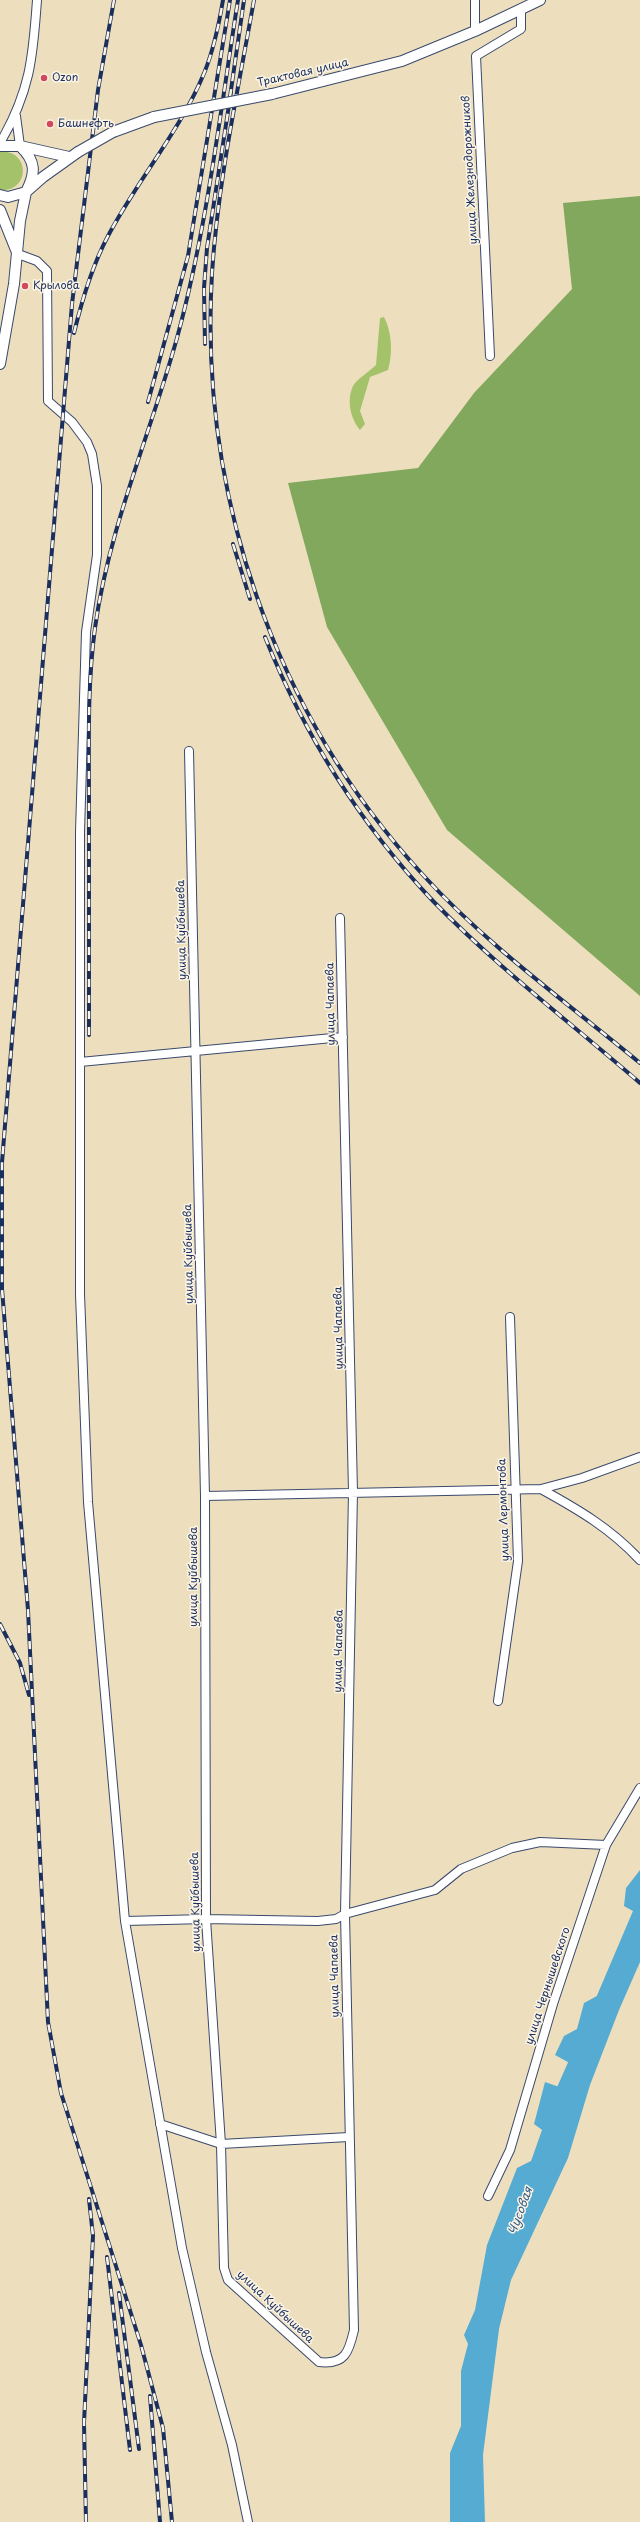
<!DOCTYPE html>
<html>
<head>
<meta charset="utf-8">
<style>
	body { margin:0 }
	canvas { display:block; background:#eddfbd }
</style>
</head>
<body>
<canvas width="640" height="2522"></canvas>
<script>
const c = document.querySelector('canvas').getContext('2d');
c.lineJoin = 'round';
function paint(path, color) {
  c.fillStyle = color;
  c.fill(path, 'evenodd');
}
function trace(path, color, width, dash) {
  c.strokeStyle = color;
  c.lineWidth = width;
  c.lineCap = dash ? 'butt' : 'round';
  c.setLineDash(dash || []);
  c.stroke(path);
}
function label(font, color, halo, rows, align = 'center') {
  c.font = font + ' "Playpen Sans",sans-serif';
  c.lineWidth = 3;
  c.setLineDash([]);
  c.textBaseline = 'middle';
  c.strokeStyle = halo;
  c.fillStyle = color;
  for (const [text, x, y, turn = 0] of rows) {
    c.save();
    c.translate(x, y);
    c.rotate((+turn || 0) * Math.PI / 180);
    c.textAlign = isNaN(turn) ? turn : align;
    if (halo) c.strokeText(text, 0, 0);
    c.fillText(text, 0, 0);
    c.restore();
  }
}
paint(new Path2D(`
	M0,152C29,148 32,192 0,190Z
	M384,317C392,332 393,353 388,370L370,377L360,411L365,424L360,430C351,419 346,401 353,386C357,379 370,371 376,365L380,318Z`), '#a3c269');
paint(new Path2D(`
	M640,196V996L447,830L327,627L288,483L418,468L474,393L572,289L563,203Z`), '#82a85d');
paint(new Path2D(`
	M640,1870V1915L624,1906L626,1888Z
	M640,1915V1962L619,2010L590,2085L568,2158L511,2280L499,2329L483,2455L485,2522H450V2453L461,2426V2371L468,2344L464,2335L475,2310L487,2245L517,2168L541,2156L549,2135L534,2124L545,2082L565,2089L575,2066L555,2055L564,2036L577,2029L584,2003L608,1990Z`), '#56abd2');
trace(new Path2D(`
	M600,2009L640,1915
	M535,2174L565,2089L584,2046`), '#56abd2', 16);
const minor = new Path2D(`
	M475,0V31
	M16,116L20,146
	M0,143C30,92 33,58 37,0
	M18,254L37,261L47,271L48,401L72,422L87,442L92,454L97,486V555L86,632L80,832V1294L88,1502L125,1921L182,2248L206,2352L232,2445L248,2522
	M490,356L476,56L521,29V9
	M189,751L205,1496L206,1919L221,2144L224,2268L228,2280L319,2362C345,2365 349,2352 354,2330L345,1914L353,1492L340,918
	M80,1062L343,1037
	M541,1489L582,1478L640,1457
	M205,1496L541,1489C579,1510 610,1528 640,1560
	M498,1701L518,1561L510,1317
	M125,1921L206,1919L318,1921L336,1919L345,1914L435,1890L461,1869L512,1848L540,1842L606,1845
	M160,2124L221,2144L349,2137
	M488,2196L510,2150L553,2004L606,1845L640,1788`);
const tertiary = new Path2D(`
	M272,94L402,61L475,31L540,0
	M113,132L154,117
	M0,146H20L69,157
	M0,195L8,197L26,192C36,173 36,161 20,146
	M0,210L16,250
	M0,364L14,284L20,221L26,192L43,177L78,152`);
trace(minor, '#3a496c', 10);
trace(tertiary, '#3a496c', 12);
trace(minor, '#fff', 8);
trace(tertiary, '#fff', 10);
const rail = new Path2D(`
	M114,0L98,90L72,304L2,1162V1289L28,1610L48,2022L61,2093L141,2345L163,2428L172,2522
	M254,0C238,90 218,181 212,273C199,493 273,712 423,875C487,945 566,1002 640,1063
	M230,97L244,0
	M74,333C82,300 92,266 108,236C138,179 181,130 205,71C214,48 219,24 223,0
	M205,344L204,288L207,248L231,92
	M148,402L188,256L230,0
	M233,544L250,599
	M265,637C304,734 361,825 433,901C497,967 571,1023 640,1083
	M89,1035C89,959 89,883 89,807C89,747 87,687 95,628C109,527 150,435 177,338C207,228 220,113 238,0
	M0,1624L20,1663L29,1695
	M107,2257L130,2450
	M119,2293L139,2449
	M150,2396L160,2522
	M86,2522L84,2423L93,2236L89,2199`);
trace(rail, '#1b2f5e', 4);
trace(rail, '#fcf5e5', 2.5, [8]);
const tertiaryBridge = new Path2D(`
	M154,117L272,94
	M78,152L113,132`);
trace(tertiaryBridge, '#3a496c', 12, []);
trace(tertiaryBridge, '#fff', 10);
for (const [x, y, r, color] of [
	[44,78,4,"#d1495b"],
	[50,124,4,"#d1495b"],
	[25,286,4,"#d1495b"]
]) {
  const dot = new Path2D();
  dot.arc(x, y, r, 0, 2 * Math.PI);
  c.fillStyle = color;
  c.fill(dot);
  trace(dot, '#fcf5e5', 1.5);
}
label('11px', '#1b2f5e', '#fcf5e5', [
	["Трактовая улица",303,73,-13],
	["улица Железнодорожников",470,170,-93],
	["улица Куйбышева",182,930,-91],
	["улица Чапаева",331,1004,-91],
	["улица Куйбышева",189,1254,-91],
	["улица Чапаева",339,1328,-91],
	["улица Лермонтова",504,1510,-92],
	["улица Куйбышева",194,1577,-90],
	["улица Чапаева",339,1651,-89],
	["улица Куйбышева",196,1902,-91],
	["улица Чапаева",335,1976,-91],
	["улица Чернышевского",548,1986,-72],
	["улица Куйбышева",275,2307,43]
]);
label('11px', '#1b2f5e', '#fcf5e5', [
	["Ozon",52,78],
	["Башнефть",58,124],
	["Крылова",33,286]
], 'left');
label('italic 12px', '#305a87', '#fcf5e5', [
	["Чусовая",521,2211,-70]
]);
</script>
</body>
</html>
